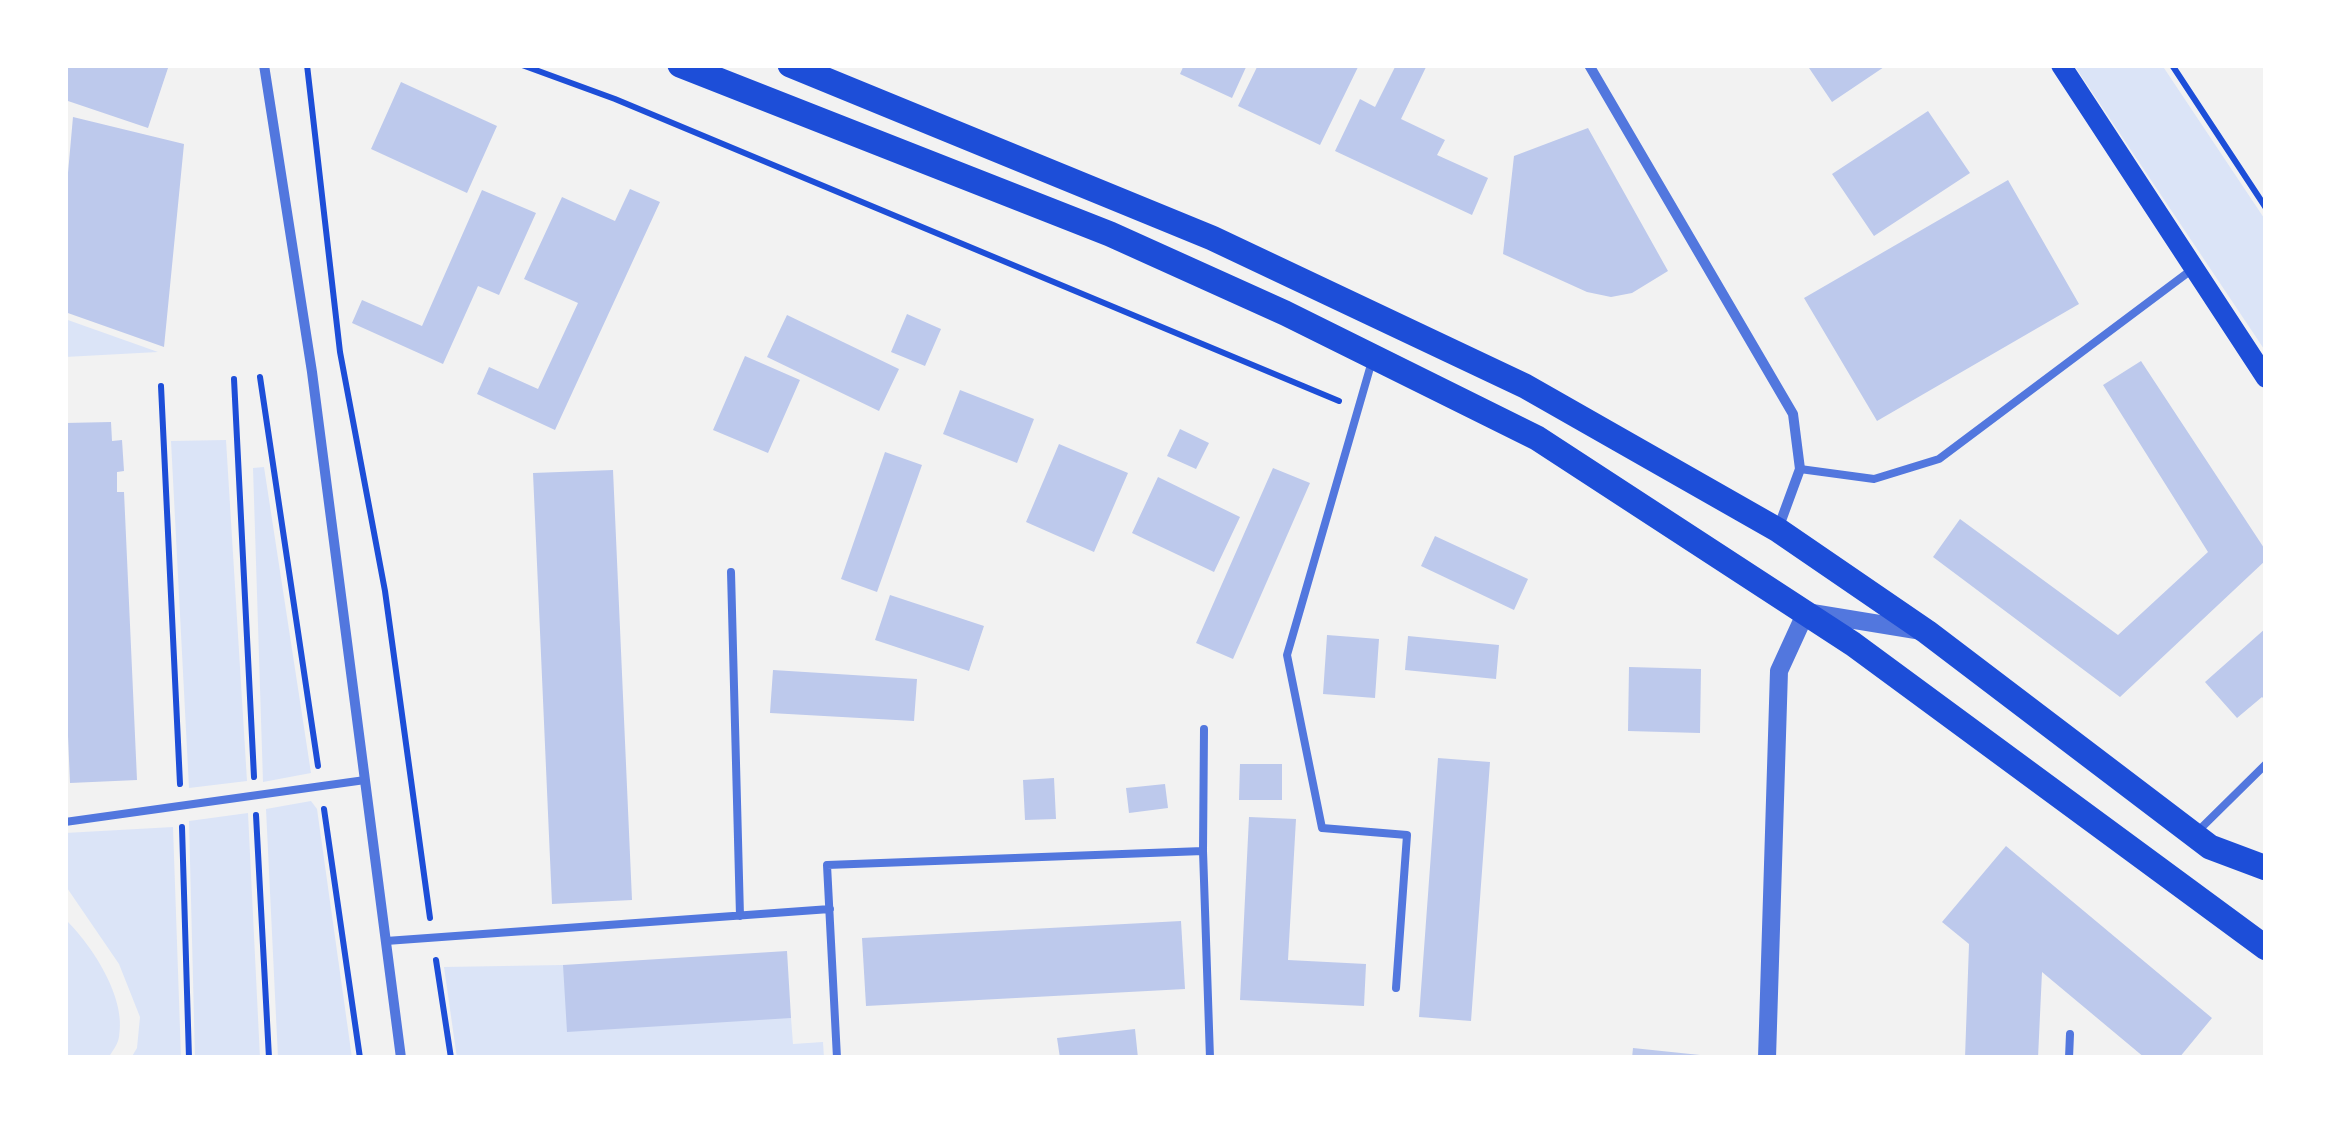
<!DOCTYPE html>
<html>
<head>
<meta charset="utf-8">
<style>
	body { margin:0 }
	#map { position:relative; width:2331px; height:1123px; overflow:hidden; background:#f2f2f2; font-family:"Work Sans",sans-serif }
	canvas { display:block }
	.frame { position:absolute; inset:0; border:68px solid #fff; pointer-events:none }
</style>
</head>
<body>
<div id="map">
<canvas width="2331" height="1123"></canvas>
<div class="frame"></div>
</div>
<script>
const c = document.querySelector('canvas').getContext('2d');
c.lineJoin = 'round';
function paint(path, color) {
  c.fillStyle = color;
  c.fill(path, 'evenodd');
}
function trace(path, color, width, dash) {
  c.strokeStyle = color;
  c.lineWidth = width;
  c.lineCap = dash ? 'butt' : 'round';
  c.setLineDash(dash || []);
  c.stroke(path);
}
paint(new Path2D(`
	M2074,65H2162L2266,221V352Z
	M65,319L158,352L65,357Z
	M226,440L247,781L189,788L171,441Z
	M264,467L311,773L263,782L253,468Z
	M311,801L317,809L352,1058H278L266,809Z
	M248,813L260,1058H195L189,821Z
	M173,827L181,1058H131L137,1048L140,1017L119,964L65,885V833Z
	M65,919C92,945 127,998 119,1037C118,1044 112,1052 108,1058H65Z
	M563,965L791,1018L793,1044L823,1042L824,1058H457L444,967Z`), '#dbe4f7');
paint(new Path2D(`
	M65,65H169L148,128L65,100Z
	M1184,65H1247L1232,98L1180,74Z
	M1258,65H1359L1320,145L1238,106Z
	M1396,65H1427L1401,119L1445,140L1437,155L1488,178L1472,215L1335,151L1360,99L1375,107Z
	M1807,65H1887L1832,102Z
	M401,82L497,126L467,193L371,149Z
	M1928,111L1970,173L1874,236L1832,174Z
	M73,117L184,144L164,347L65,312V206Z
	M1588,128L1668,271L1632,293L1611,297L1587,292L1503,254L1514,156Z
	M2008,180L2079,304L1877,421L1804,298Z
	M630,189L660,202L555,430L477,394L489,367L538,389L578,303L524,279L562,197L615,221Z
	M482,190L536,213L499,295L478,286L443,364L352,323L362,300L422,326Z
	M907,314L941,329L925,366L891,352Z
	M787,315L899,369L879,411L767,357Z
	M745,356L800,380L768,453L713,430Z
	M2141,361L2266,551V560L2120,697L1933,557L1960,519L2118,635L2208,552L2103,385Z
	M960,390L1034,419L1017,463L943,434Z
	M111,422L112,441L122,440L124,471L117,472V492H124L137,780L70,783L65,665V423Z
	M1180,429L1209,443L1196,469L1167,456Z
	M1059,444L1128,473L1094,552L1026,522Z
	M885,452L922,465L877,592L841,579Z
	M1273,468L1310,483L1233,659L1196,643Z
	M613,470L632,900L552,904L533,473Z
	M1158,477L1240,517L1214,572L1132,533Z
	M1435,536L1528,579L1514,610L1421,566Z
	M890,595L984,626L969,671L875,640Z
	M2266,628V701L2262,697L2237,718L2205,682Z
	M1327,635L1379,639L1375,698L1323,694Z
	M1408,636L1499,645L1496,679L1405,670Z
	M1629,667L1701,669L1700,733L1628,731Z
	M773,670L917,679L914,721L770,713Z
	M1438,758L1490,762L1471,1021L1419,1017Z
	M1240,764H1282V800H1239Z
	M1054,778L1056,819L1025,820L1023,780Z
	M1165,784L1168,808L1129,813L1126,788Z
	M1249,817L1296,819L1288,960L1366,964L1364,1006L1240,1000Z
	M2006,846L2212,1018L2179,1058H2145L2042,972L2038,1058H1965L1969,944L1942,922Z
	M1181,921L1185,989L866,1006L862,938Z
	M787,951L791,1018L567,1032L563,965Z
	M1135,1029L1138,1058H1060L1057,1038Z
	M1633,1048L1700,1055L1699,1058H1632Z`), '#bdc9ec');
trace(new Path2D(`
	M307,65L340,352L385,591L430,918
	M522,65L615,99L1339,401
	M2172,65L2266,208
	M260,377L318,766
	M234,379L254,777
	M161,386L180,784
	M324,809L360,1058
	M256,815L269,1058
	M182,827L189,1058
	M436,960L451,1058`), '#1d4ed8', 6);
trace(new Path2D(`
	M1372,361L1287,655L1322,828L1407,835L1396,988
	M1800,469L1874,479L1939,459L2194,268
	M731,572L740,916
	M1204,729L1203,851L1210,1058
	M65,822L365,780
	M2197,832L2266,764
	M386,941L830,909
	M837,1058L827,865L1203,851
	M2069,1058L2070,1034`), '#5277de', 8);
trace(new Path2D(`
	M264,65L312,372L401,1058
	M1589,65L1793,414L1800,469L1778,529`), '#5277de', 10);
trace(new Path2D(`
	M1767,1058L1779,671L1806,612L1922,631`), '#5277de', 18);
trace(new Path2D(`
	M2061,65L2266,378`), '#1d4ed8', 20);
trace(new Path2D(`
	M680,65L1110,234L1285,313L1537,438L1853,644L2266,948
	M790,65L1212,238L1525,386L1778,530L1927,632L2210,847L2266,868`), '#1d4ed8', 25);
</script>
</body>
</html>
